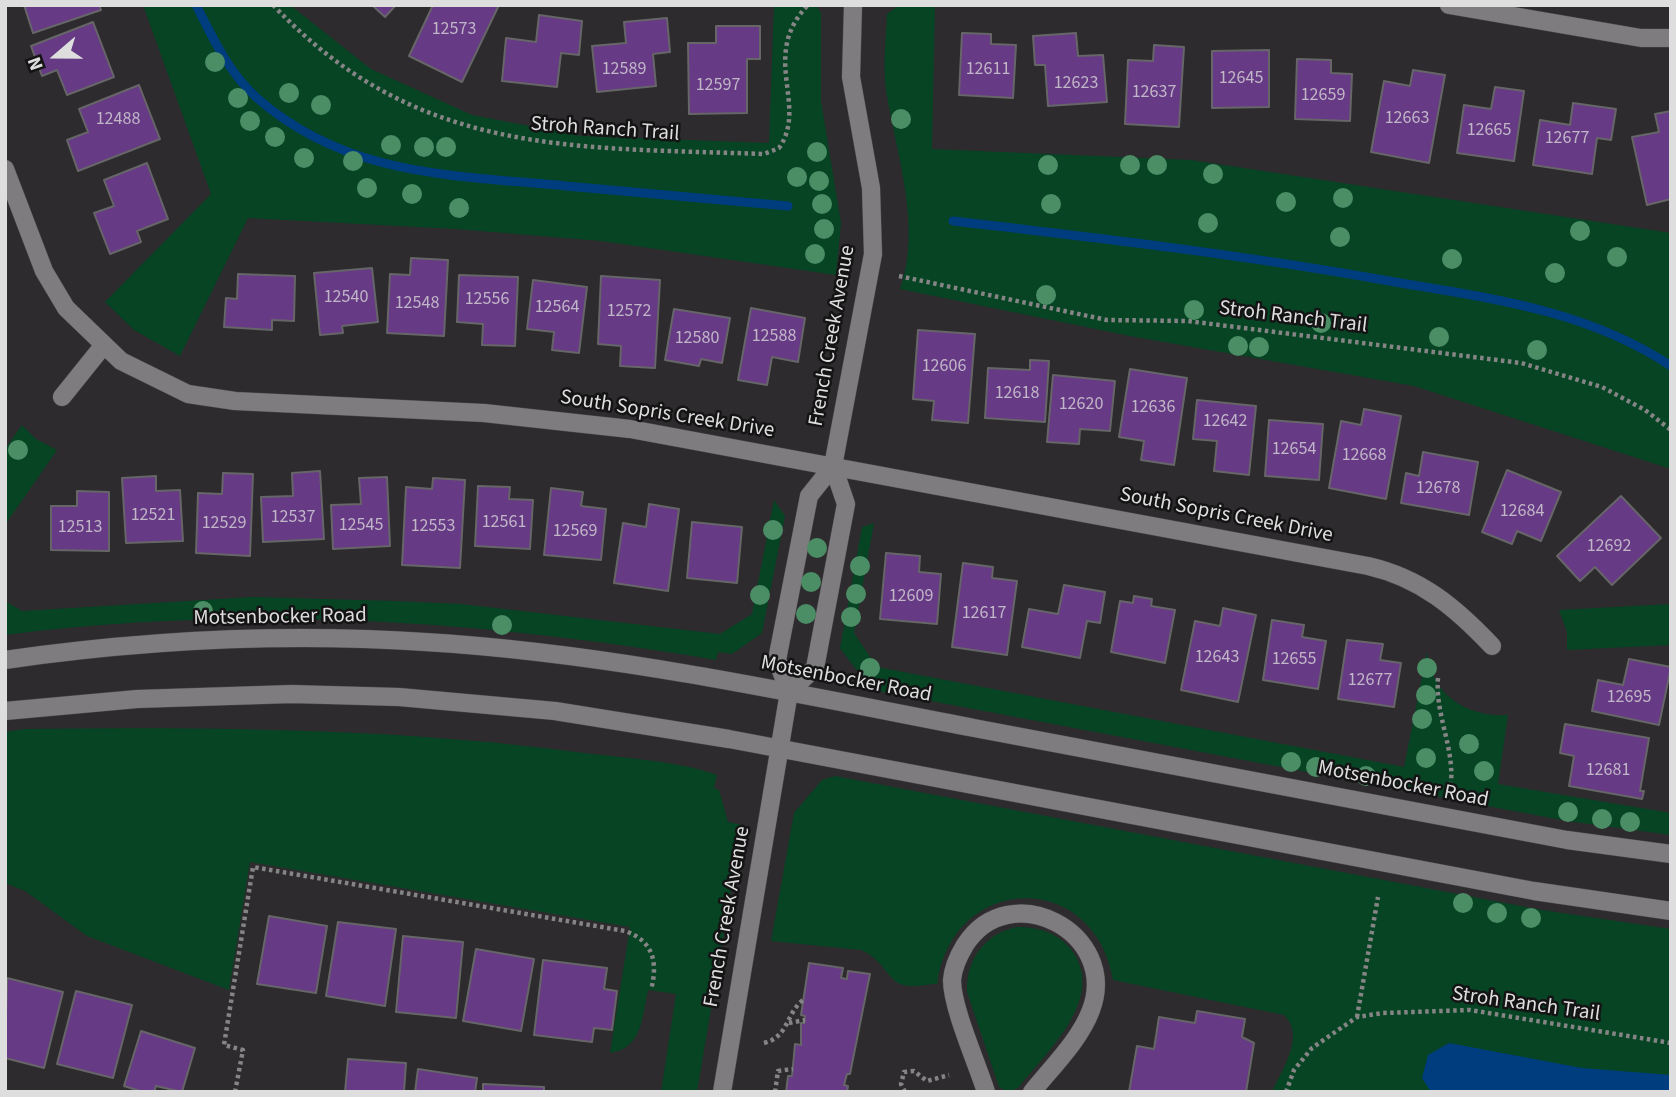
<!DOCTYPE html>
<html>
<head>
<meta charset="utf-8">
<style>
	body { margin:0 }
	#map { position:relative; width:1676px; height:1097px; overflow:hidden; background:#2d2b2d; font-family:"Source Sans 3",sans-serif }
	canvas { display:block }
	.frame { position:absolute; inset:0; border:7px solid #dfdedf; pointer-events:none }
	.north { position:absolute; left:21px; top:21px; width:70px; height:70px; -webkit-text-stroke:5px #151415; paint-order:stroke; rotate:250deg; font-size:19px; font-weight:700; line-height:28px; text-align:center; color:#dfdedf }
	.north::after { content:''; display:block; margin:auto; width:24px; height:32px; background:#dfdedf; clip-path:polygon(50% 0,100% 100%,50% 72%,0 100%) }
</style>
</head>
<body>
<div id="map">
<canvas width="1676" height="1097"></canvas>
<div class="frame"></div>
<div class="north">N</div>
</div>
<script>
const c = document.querySelector('canvas').getContext('2d');
c.lineJoin = 'round';
function paint(path, color) {
  c.fillStyle = color;
  c.fill(path, 'evenodd');
}
function trace(path, color, width, dash) {
  c.strokeStyle = color;
  c.lineWidth = width;
  c.lineCap = dash ? 'butt' : 'round';
  c.setLineDash(dash || []);
  c.stroke(path);
}
function label(font, color, halo, rows, align = 'center') {
  c.font = font + ' "Source Sans 3",sans-serif';
  c.lineWidth = 5;
  c.setLineDash([]);
  c.textBaseline = 'middle';
  c.strokeStyle = halo;
  c.fillStyle = color;
  for (const [text, x, y, turn = 0] of rows) {
    c.save();
    c.translate(x, y);
    c.rotate((+turn || 0) * Math.PI / 180);
    c.textAlign = isNaN(turn) ? turn : align;
    if (halo) c.strokeText(text, 0, 0);
    c.fillText(text, 0, 0);
    c.restore();
  }
}
paint(new Path2D(`
	M143,5H290L371,69L472,115L582,136L769,143L774,5H816L821,13V101L841,223L836,275L601,241L456,229L248,218L180,356L134,330L105,302L211,194Z
	M899,5H935L932,149L1191,160L1671,233V469L1414,386L1130,336L900,289C922,228 897,156 887,96C882,69 886,41 887,14Z
	M22,425L36,439L57,450L5,525V449Z
	M774,500L785,516L762,633L732,654L718,652L716,660C484,620 240,604 5,635V601L22,611L253,597L394,601L461,604L720,634L752,614Z
	M874,523L854,633L877,667L1404,767L1427,652C1432,696 1467,717 1508,715L1498,784L1671,813V835L1567,821L878,691V682L864,680L840,648L862,527Z
	M1671,604V645L1567,650V632L1559,610Z
	M24,729C208,727 393,728 576,752C620,758 676,760 717,775L714,788L719,790L728,822L742,825L697,1092H661L676,994L648,990C642,1016 643,1048 610,1053L630,927L250,862L229,990L87,936L25,891L5,883V732Z
	M835,776L1542,910L1671,929V1092H1272C1282,1069 1306,1036 1284,1015L1113,980C1094,868 952,873 937,984C927,984 913,988 903,985C889,982 882,958 861,950L771,941L794,813L822,780Z
	M1017,927C1037,927 1056,932 1070,948C1109,997 1046,1052 1018,1088L1008,1092L999,1087L967,992C966,960 984,934 1017,927Z`), '#064424');
paint(new Path2D(`
	M1449,1043L1582,1068L1671,1075V1092H1431L1422,1078L1428,1055Z`), '#003d7e');
trace(new Path2D(`
	M196,5C213,38 228,72 257,98C347,177 454,175 566,186C640,193 714,199 788,206
	M953,221C1099,238 1245,255 1389,281C1488,298 1585,309 1671,366`), '#003d7e', 9);
const building = new Path2D(`
	M24,5H99L101,10L33,33Z
	M372,5H396L385,17Z
	M433,5H499L462,82L409,56Z
	M539,15L582,21L579,55L561,53L557,87L502,81L506,38L536,42Z
	M667,18L670,52L653,54L656,86L597,92L592,46L626,43L624,22Z
	M93,22L114,77L67,95L57,70L42,76L31,46Z
	M716,26H760V59H747V113L689,114L688,43H716Z
	M962,33L991,34V44L1016,45L1013,98L959,95Z
	M1076,33L1078,56L1103,55L1107,102L1048,106L1045,65H1035L1033,36Z
	M1154,45L1184,47L1179,127L1125,124L1128,60L1153,61Z
	M1269,50V107L1212,108V51Z
	M1297,59L1331,60V73L1352,74L1350,121L1295,119Z
	M1413,70L1445,75L1429,163L1371,152L1384,81L1410,86Z
	M139,85L160,139L78,171L67,140L88,132L79,109Z
	M1495,87L1524,91L1514,161L1457,153L1464,105L1491,109Z
	M1573,103L1616,109L1611,140L1597,138L1592,174L1533,165L1540,120L1570,125Z
	M1671,111V199L1647,205L1632,137L1659,132L1655,114Z
	M147,163L168,219L137,231L141,242L110,254L94,213L114,206L104,180Z
	M411,258L448,260L444,336L387,333L390,274L410,275Z
	M372,268L378,322L342,326L343,333L320,335L314,273Z
	M238,274L295,276L294,321L272,320V330L224,327L226,298L237,299Z
	M459,275L518,277L515,346L482,345L483,324L457,322Z
	M601,276L660,280L655,368L620,366L621,346L598,344Z
	M533,280L587,287L579,353L552,350L554,332L527,329Z
	M751,308L805,318L798,362L772,357L767,385L738,380Z
	M674,309L730,318L722,363L701,359L699,366L665,360Z
	M918,330L975,334L968,423L932,420L934,401L913,399Z
	M1030,360L1049,361L1045,422L985,418L988,368L1030,370Z
	M1130,369L1187,378L1174,465L1141,460L1144,441L1119,437Z
	M1053,375L1115,381L1110,431L1080,429L1079,444L1047,442Z
	M1197,400L1256,406L1249,475L1214,471L1217,441L1193,439Z
	M1364,409L1401,416L1386,499L1329,488L1341,421L1361,425Z
	M1269,420L1323,424L1319,480L1265,476Z
	M1423,452L1478,462L1469,515L1401,503L1406,473L1419,476Z
	M1507,470L1561,492L1541,541L1517,531L1512,544L1482,532Z
	M320,471L324,539L263,542L261,497L293,496L292,473Z
	M223,473L253,474L250,556L196,553L198,493L222,494Z
	M156,476V491L180,490L183,541L126,543L122,478Z
	M387,477L390,546L333,549L331,505L361,504L359,478Z
	M433,478L465,480L460,568L402,565L406,487L432,489Z
	M478,486L510,487L509,499L533,500L530,549L475,546Z
	M551,488L583,492L581,506L606,509L601,560L544,555Z
	M77,491L109,492V551L51,550V506H77Z
	M1621,496L1661,538L1612,585L1595,567L1580,581L1557,556Z
	M649,504L679,509L668,591L614,583L623,523L646,527Z
	M692,522L742,527L737,583L687,578Z
	M886,553L920,556L919,572L941,574L937,624L880,619Z
	M963,563L993,567L992,578L1017,581L1007,655L952,647Z
	M1064,585L1105,592L1100,623L1087,621L1080,658L1022,647L1029,609L1058,614Z
	M1134,596L1152,599L1151,606L1175,610L1165,663L1111,652L1120,601L1133,603Z
	M1223,608L1256,615L1238,702L1181,690L1195,621L1220,626Z
	M1272,620L1304,625L1302,637L1326,641L1318,689L1263,680Z
	M1347,640L1383,644L1380,660L1401,663L1394,707L1338,699Z
	M1629,659L1671,667L1659,725L1592,711L1598,680L1623,685Z
	M1565,724L1649,738L1640,791H1644L1642,799L1569,786L1574,756L1560,753Z
	M269,916L327,926L316,993L257,984Z
	M338,922L396,929L385,1006L326,996Z
	M403,936L463,942L456,1018L396,1012Z
	M476,949L534,959L521,1031L463,1021Z
	M543,960L607,968L604,989L617,991L612,1030L594,1028L592,1042L534,1035Z
	M809,963L843,968L841,978L847,979L848,971L870,974L850,1074H847L844,1085L848,1086L847,1092H786L788,1076H792L795,1044L801,1045V1023H804L805,1016L801,1015Z
	M7,978L63,992L44,1068L5,1058Z
	M76,991L132,1005L113,1078L57,1064Z
	M1197,1011L1245,1019L1242,1037L1254,1043L1246,1092H1129L1137,1046L1154,1049L1159,1017L1195,1023Z
	M141,1031L195,1048L182,1092L156,1086L154,1092H143L124,1086Z
	M348,1059L406,1063L404,1092H345Z
	M418,1069L477,1078L475,1092H415Z
	M483,1084L544,1087V1092H483Z`);
paint(building, '#663a84');
trace(building, '#666567', 2);
const minor = new Path2D(`
	M1449,5L1641,38H1671
	M5,169L44,271L66,308L121,361L188,394L235,401L484,413L630,429L1368,566C1421,578 1456,608 1492,646
	M62,397L103,346
	M833,466L846,504L815,668L789,692L777,660L809,496L833,466L873,254L871,188L851,77L853,5
	M986,1092C977,1063 952,1008 952,980C953,967 959,955 965,945C1010,875 1120,933 1091,1010C1080,1040 1052,1067 1032,1092`);
const tertiary = new Path2D(`
	M722,1092L789,692`);
const secondary = new Path2D(`
	M5,660C144,640 285,633 425,642C610,653 792,693 974,728C1171,765 1369,801 1567,840L1671,854
	M5,711L137,699L292,694L399,697L555,711L729,739L1534,891L1671,911`);
trace(minor, '#4a484a', 19);
trace(tertiary, '#4a484a', 19);
trace(secondary, '#4a484a', 19);
trace(new Path2D(`
	M273,5C417,157 572,147 764,154L779,148C809,105 759,56 808,5
	M899,276L1107,320L1188,321L1521,363L1602,387L1645,410L1671,430
	M1438,678C1435,714 1454,747 1451,782
	M1357,1017L1378,897
	M789,1023L805,1020
	M764,1043C789,1037 786,1013 803,1000
	M235,1092L243,1050L224,1045L253,867L625,931C654,941 658,963 651,990
	M775,1092L778,1071L793,1069
	M905,1092L901,1084L904,1072L914,1071L927,1081L949,1075
	M1286,1092L1294,1070L1312,1048L1357,1017L1383,1013L1470,1010L1671,1043`), '#868586', 4.5, [3.5, 3.5]);
trace(minor, '#7f7c7f', 18);
trace(tertiary, '#7f7c7f', 18);
trace(secondary, '#7f7c7f', 18);
c.fillStyle = '#4b8e66';
for (const [x, y] of [
	[215,62],
	[289,93],
	[238,98],
	[321,105],
	[901,119],
	[250,121],
	[275,137],
	[391,145],
	[424,147],
	[446,147],
	[817,152],
	[304,158],
	[353,161],
	[1048,165],
	[1130,165],
	[1157,165],
	[1213,174],
	[797,177],
	[819,181],
	[367,188],
	[412,194],
	[1343,198],
	[1286,202],
	[822,204],
	[1051,204],
	[459,208],
	[1208,223],
	[824,229],
	[1580,231],
	[1340,237],
	[815,254],
	[1617,257],
	[1452,259],
	[1555,273],
	[1046,295],
	[1194,310],
	[1321,323],
	[1439,337],
	[1238,346],
	[1259,347],
	[1537,350],
	[18,450],
	[773,530],
	[817,548],
	[860,566],
	[811,582],
	[856,594],
	[760,595],
	[203,611],
	[806,614],
	[851,617],
	[502,625],
	[870,668],
	[1427,668],
	[1426,695],
	[1422,719],
	[1469,744],
	[1426,758],
	[1291,762],
	[1316,767],
	[1484,771],
	[1366,776],
	[1568,812],
	[1602,819],
	[1630,822],
	[1463,903],
	[1497,913],
	[1531,918]
]) {
  c.beginPath();
  c.arc(x, y, 10, 0, 2 * Math.PI);
  c.fill();
}
label('18px', '#c1b5c8', null, [
	["12573",454,30],
	["12589",624,70],
	["12611",988,70],
	["12645",1241,79],
	["12623",1076,84],
	["12597",718,86],
	["12637",1154,93],
	["12659",1323,96],
	["12663",1407,119],
	["12488",118,120],
	["12665",1489,131],
	["12677",1567,139],
	["12540",346,298],
	["12556",487,300],
	["12548",417,304],
	["12564",557,308],
	["12572",629,312],
	["12588",774,337],
	["12580",697,339],
	["12606",944,367],
	["12618",1017,394],
	["12620",1081,405],
	["12636",1153,408],
	["12642",1225,422],
	["12654",1294,450],
	["12668",1364,456],
	["12678",1438,489],
	["12684",1522,512],
	["12521",153,516],
	["12537",293,518],
	["12561",504,523],
	["12529",224,524],
	["12545",361,526],
	["12553",433,527],
	["12513",80,528],
	["12569",575,532],
	["12692",1609,547],
	["12609",911,597],
	["12617",984,614],
	["12643",1217,658],
	["12655",1294,660],
	["12677",1370,681],
	["12695",1629,698],
	["12681",1608,771]
]);
label('21px', '#dfdedf', '#151415', [
	["Stroh Ranch Trail",605,130,4],
	["Stroh Ranch Trail",1293,318,7],
	["French Creek Avenue",833,336,-80],
	["South Sopris Creek Drive",667,415,9],
	["South Sopris Creek Drive",1226,516,11],
	["Motsenbocker Road",280,618,-1],
	["Motsenbocker Road",846,680,11],
	["Motsenbocker Road",1403,785,11],
	["French Creek Avenue",728,917,-80],
	["Stroh Ranch Trail",1526,1005,8]
]);
</script>
</body>
</html>
